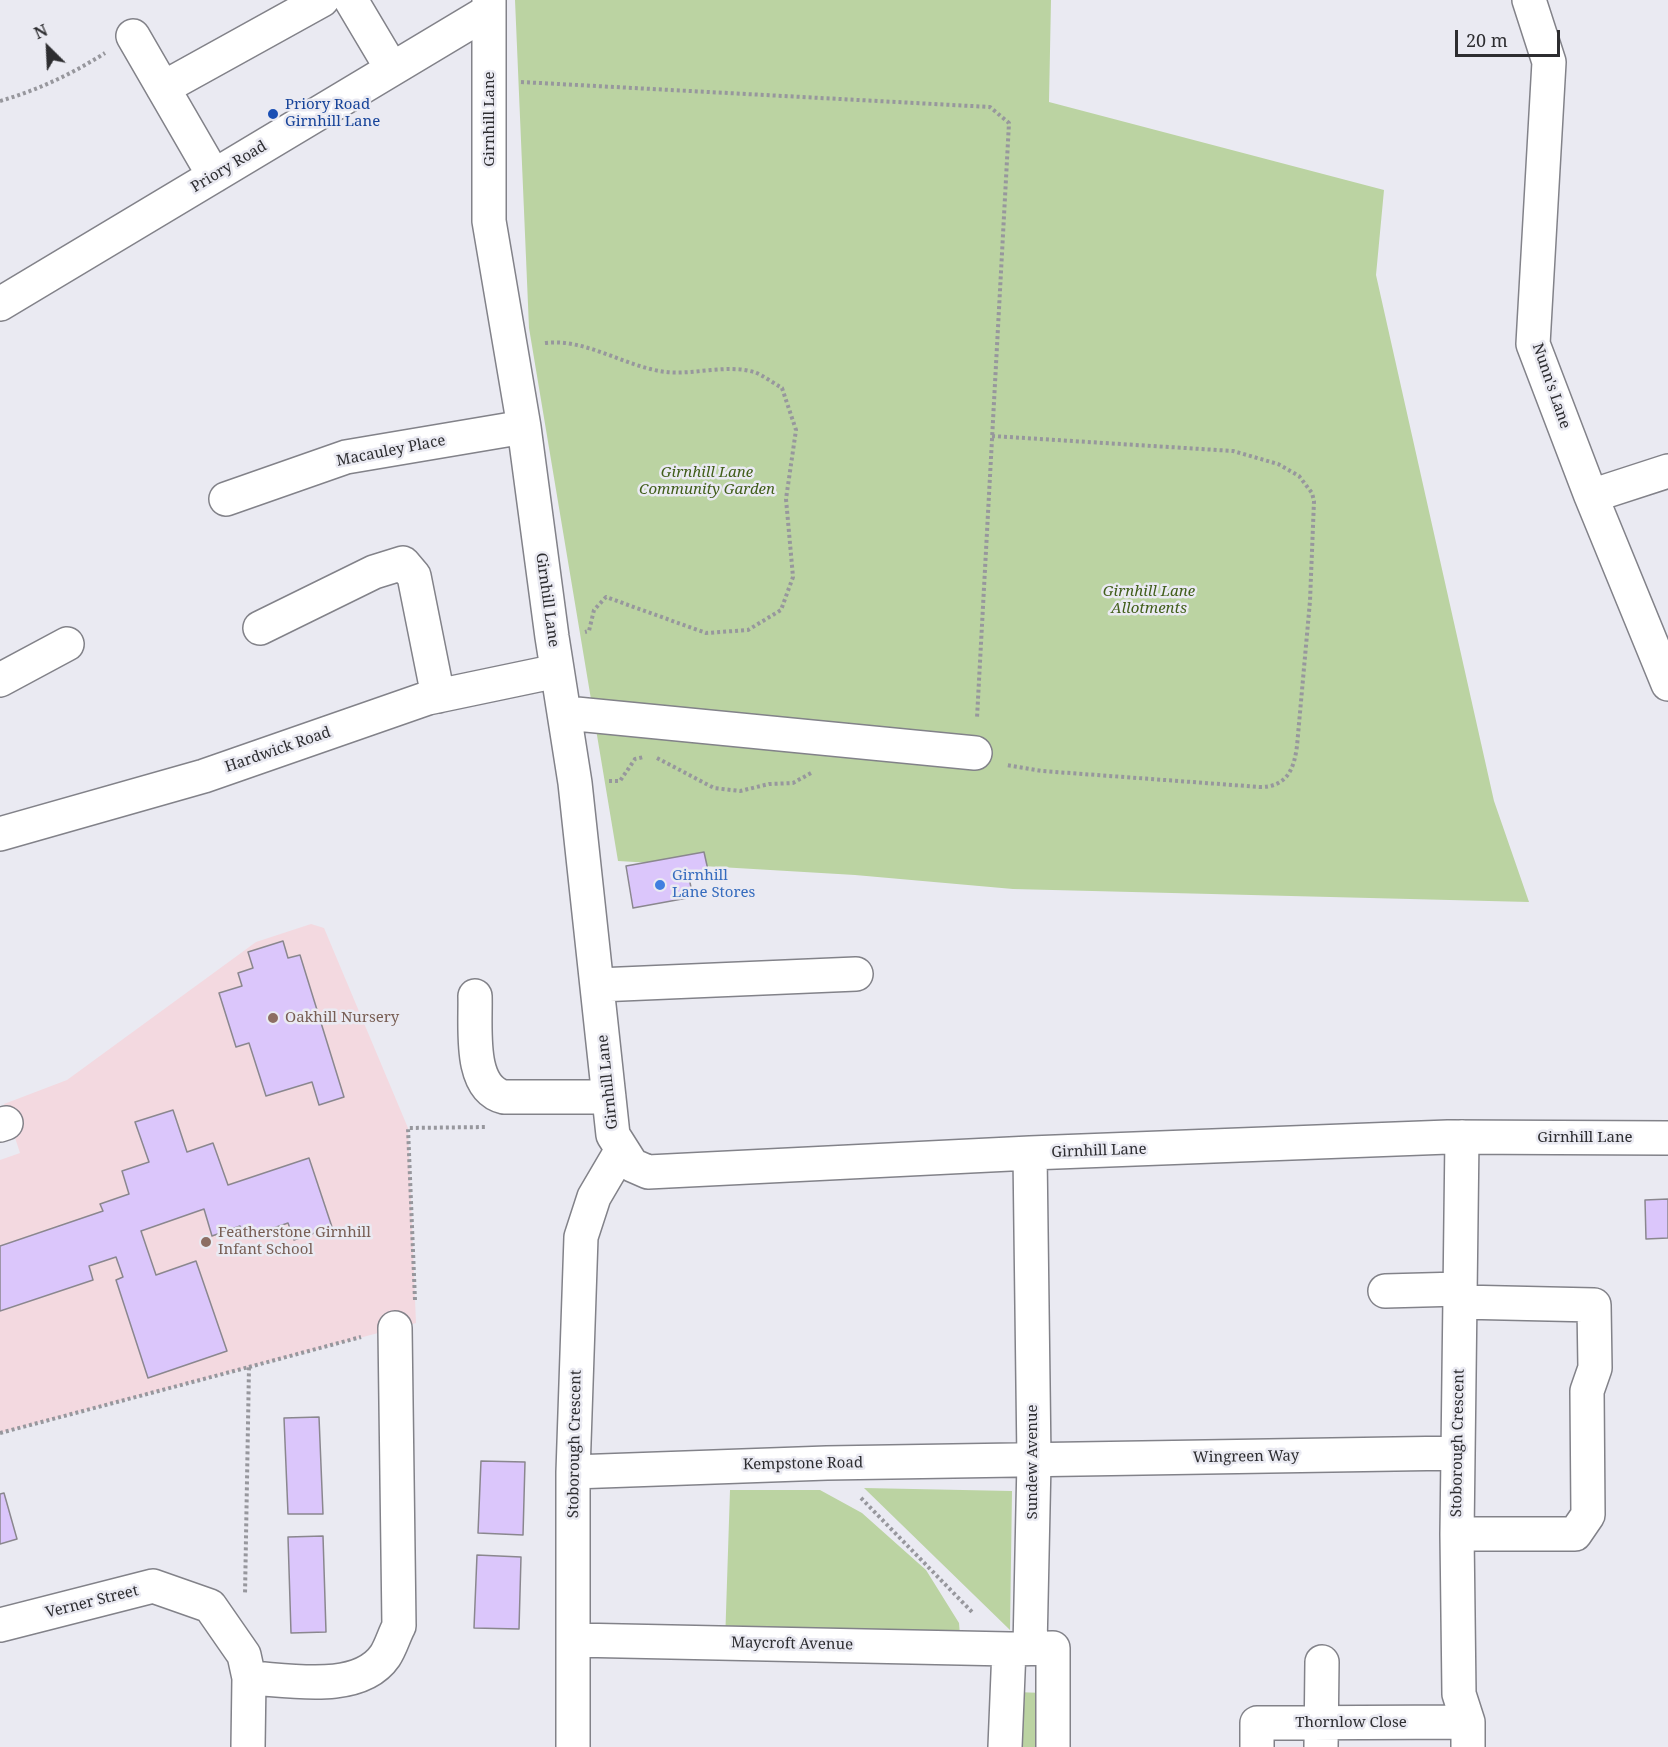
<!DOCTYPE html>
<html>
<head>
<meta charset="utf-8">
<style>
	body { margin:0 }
	#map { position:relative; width:1668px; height:1747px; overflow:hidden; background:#eaeaf2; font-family:"Noto Serif",serif }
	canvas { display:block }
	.north { position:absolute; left:18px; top:18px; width:60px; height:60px; -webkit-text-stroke:4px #eaeaf2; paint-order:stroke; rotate:336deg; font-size:16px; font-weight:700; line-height:24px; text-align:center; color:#2d2d30 }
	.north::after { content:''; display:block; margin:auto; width:21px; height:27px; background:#2d2d30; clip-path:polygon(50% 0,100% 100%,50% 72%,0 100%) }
	.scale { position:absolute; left:1455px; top:30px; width:105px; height:27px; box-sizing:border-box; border:3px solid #2d2d30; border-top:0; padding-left:8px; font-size:18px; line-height:21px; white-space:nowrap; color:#2d2d30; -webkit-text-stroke:4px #eaeaf2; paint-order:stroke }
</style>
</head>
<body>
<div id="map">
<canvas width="1668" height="1747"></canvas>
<div class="north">N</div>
<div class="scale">20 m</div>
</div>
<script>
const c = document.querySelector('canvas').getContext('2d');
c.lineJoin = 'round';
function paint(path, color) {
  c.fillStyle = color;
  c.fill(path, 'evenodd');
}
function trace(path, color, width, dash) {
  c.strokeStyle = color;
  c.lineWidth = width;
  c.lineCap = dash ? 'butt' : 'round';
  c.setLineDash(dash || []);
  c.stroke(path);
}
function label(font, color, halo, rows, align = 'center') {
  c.font = font + ' "Noto Serif",serif';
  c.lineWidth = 5;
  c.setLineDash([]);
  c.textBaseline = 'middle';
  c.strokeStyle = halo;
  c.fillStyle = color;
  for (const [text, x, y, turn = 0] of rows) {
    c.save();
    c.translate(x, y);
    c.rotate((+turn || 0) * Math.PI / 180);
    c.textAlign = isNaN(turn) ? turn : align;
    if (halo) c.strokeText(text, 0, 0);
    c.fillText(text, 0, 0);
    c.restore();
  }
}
paint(new Path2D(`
	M311,924L324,928L408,1128L416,1323L0,1433V1160L20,1153L4,1104L67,1080L256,942Z`), '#f3d9e0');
paint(new Path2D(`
	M515,0H1051L1049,102L1384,190L1376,275L1494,801L1529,902L1013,889L855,875L618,861L529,328Z
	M864,1488L1012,1491L1010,1630Z
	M730,1490H820L862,1513L926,1570L959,1623L961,1648L725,1643Z
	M1015,1692L1044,1693V1747H1014Z`), '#bbd3a2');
const building = new Path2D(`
	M704,852L708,870L688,873L693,897L633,908L626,866Z
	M283,941L288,958L300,955L344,1097L319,1105L312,1082L266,1096L249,1043L236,1047L219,993L242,986L238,973L253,968L248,952Z
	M173,1110L187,1152L213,1143L228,1185L309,1158L332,1227L294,1240L288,1223L245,1238L240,1226L212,1236L204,1209L141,1231L156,1275L196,1261L227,1351L148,1378L116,1280L123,1277L116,1257L89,1266L93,1280L0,1311V1246L103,1211L100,1204L129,1194L122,1171L149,1162L135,1122Z
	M1668,1199V1238L1646,1239L1645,1200Z
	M319,1417L323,1514H288L284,1418Z
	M481,1461L525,1462L523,1535L478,1533Z
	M4,1493L17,1539L0,1544V1494Z
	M323,1536L326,1632L291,1633L288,1537Z
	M477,1555L521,1557L519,1629L474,1628Z`);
paint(building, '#dbc6fb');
trace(building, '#8a878e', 1.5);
const minor = new Path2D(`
	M351,0L392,69
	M489,0V221L524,427L552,637L575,783L613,1135L632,1165L648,1172L1030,1153L1448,1137L1668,1138
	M1529,0L1549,62L1533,344L1591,496L1668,684
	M133,36L214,176
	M163,88L322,0
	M0,304L489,11
	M1591,496L1668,471
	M226,499L346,457L524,427
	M260,628L374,572L403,563L414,576L438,696
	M0,680L67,644
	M566,713L975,753
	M0,834L204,776L428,698L557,671
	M598,985L856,974
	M475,996C476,1027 468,1088 504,1097H609
	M0,1125L6,1123
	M1462,1137L1457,1534L1459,1694L1468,1722V1747
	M1385,1291L1460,1289
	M573,1472L827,1463L1458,1453
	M1457,1534H1575L1588,1515L1587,1391L1595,1368L1594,1305L1460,1302
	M0,1625L153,1586L210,1606L244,1655L249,1678L248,1747
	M574,1640L1009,1649
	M1030,1648L1034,1461L1030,1153
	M249,1678C289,1680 359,1694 385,1656C391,1647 394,1635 399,1626L395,1328
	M573,1747V1472L581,1237L594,1197L621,1151
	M1005,1747L1009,1649L1053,1648V1747
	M1257,1747V1723L1468,1722
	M1321,1747L1322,1662`);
trace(minor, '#828289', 36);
trace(new Path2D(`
	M521,82L990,107L1009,123L977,718
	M0,101C38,90 72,74 105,53
	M545,343C586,338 625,367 666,372C694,375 726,364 754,372C763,375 773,383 782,388L796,430L786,499L793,577L781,610L748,630L706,633L606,597L594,610L589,631L585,632
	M992,436L1233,451L1278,464L1299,476L1312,493L1314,501L1310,601L1297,746C1294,769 1287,787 1260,787L1042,771L1006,765
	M657,758L714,788L740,791L769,784L793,783L811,773
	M609,781H620L635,759L644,757
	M415,1300L408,1128L486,1127
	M249,1367L361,1337
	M0,1433L249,1367L245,1595
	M861,1498L973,1613`), '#97979d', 4, [3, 3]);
trace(minor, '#fff', 33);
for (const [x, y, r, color] of [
	[273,114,6,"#1a4fb4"],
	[660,885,6,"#3f7fe0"],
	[273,1018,6,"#8d6e63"],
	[206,1242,6,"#8d6e63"]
]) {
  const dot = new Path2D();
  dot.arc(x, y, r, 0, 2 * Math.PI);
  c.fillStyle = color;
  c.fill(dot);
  trace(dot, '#eaeaf2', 2);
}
label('15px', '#164399', '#eaeaf2', [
	["Priory Road",285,105],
	["Girnhill Lane",285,122]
], 'left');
label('15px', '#2d2d30', '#eaeaf2', [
	["Girnhill Lane",490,119,-90],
	["Priory Road",229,167,-31],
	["Nunn's Lane",1551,386,71],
	["Macauley Place",391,451,-11],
	["Girnhill Lane",547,600,82],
	["Hardwick Road",278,750,-19],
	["Girnhill Lane",608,1082,-96],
	["Girnhill Lane",1585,1138],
	["Girnhill Lane",1099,1151,-2],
	["Stoborough Crescent",1458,1443,-89],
	["Stoborough Crescent",575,1444,-89],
	["Wingreen Way",1246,1457,-1],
	["Sundew Avenue",1033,1462,-90],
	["Kempstone Road",803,1464,-1],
	["Verner Street",92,1602,-14],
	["Maycroft Avenue",792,1644,1],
	["Thornlow Close",1351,1723]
]);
label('italic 15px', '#415e1a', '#eaeaf2', [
	["Girnhill Lane",707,473],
	["Community Garden",707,490],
	["Girnhill Lane",1149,592],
	["Allotments",1149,609]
]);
label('15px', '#366cbe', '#eaeaf2', [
	["Girnhill",672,876],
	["Lane Stores",672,893]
], 'left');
label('15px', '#785e54', '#eaeaf2', [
	["Oakhill Nursery",285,1018],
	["Featherstone Girnhill",218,1233],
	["Infant School",218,1250]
], 'left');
</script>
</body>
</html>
